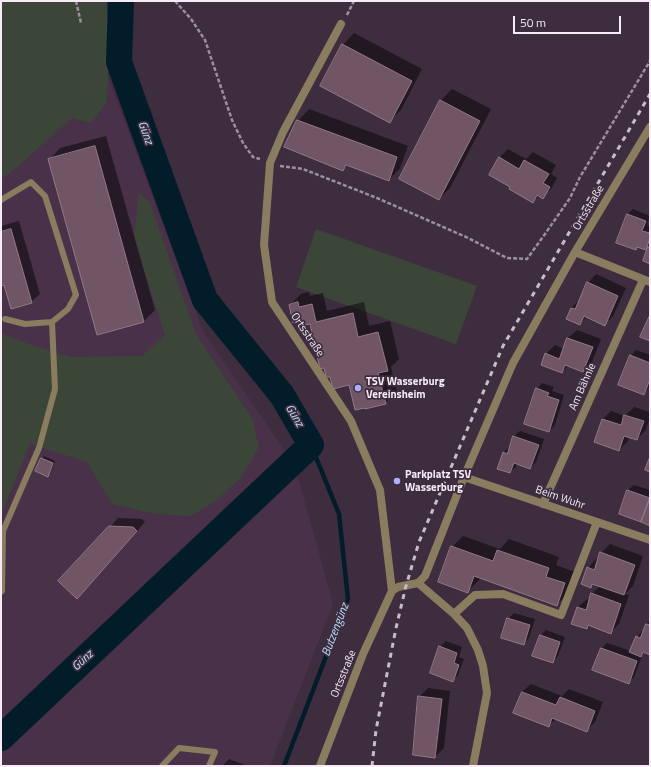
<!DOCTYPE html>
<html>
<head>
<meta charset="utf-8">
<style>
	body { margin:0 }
	#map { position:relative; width:651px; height:767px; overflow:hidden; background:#3e2d3f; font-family:"Titillium Web",sans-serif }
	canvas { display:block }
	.frame { position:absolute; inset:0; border:2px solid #f6ebf7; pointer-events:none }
	.scale { position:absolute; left:513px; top:16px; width:108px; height:18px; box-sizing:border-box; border:2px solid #f6ebf7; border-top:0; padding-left:5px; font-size:12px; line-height:14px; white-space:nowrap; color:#f6ebf7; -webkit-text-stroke:3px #3e2d3f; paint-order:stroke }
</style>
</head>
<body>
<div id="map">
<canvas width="651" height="767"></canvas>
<div class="frame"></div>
<div class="scale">50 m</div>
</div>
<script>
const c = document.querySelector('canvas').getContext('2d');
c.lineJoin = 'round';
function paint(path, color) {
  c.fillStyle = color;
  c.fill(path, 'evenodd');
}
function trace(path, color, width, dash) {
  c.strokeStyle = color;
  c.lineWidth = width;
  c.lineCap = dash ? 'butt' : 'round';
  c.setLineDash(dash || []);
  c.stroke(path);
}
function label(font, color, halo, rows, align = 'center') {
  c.font = font + ' "Titillium Web",sans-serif';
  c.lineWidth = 3.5;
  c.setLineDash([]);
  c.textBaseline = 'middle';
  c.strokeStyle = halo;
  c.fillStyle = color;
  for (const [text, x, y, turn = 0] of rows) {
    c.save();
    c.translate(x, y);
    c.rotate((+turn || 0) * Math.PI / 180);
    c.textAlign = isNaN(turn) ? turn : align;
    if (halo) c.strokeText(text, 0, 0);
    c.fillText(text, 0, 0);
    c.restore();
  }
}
paint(new Path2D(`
	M99,53L203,331L295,466L333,604L270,766H1V97Z`), '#483149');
paint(new Path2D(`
	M1,1H106L110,33L107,102L91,123L72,118L16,168L1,179Z
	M139,193L150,203L196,334L252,418L259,447L242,476L218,499L191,516L155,514L112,504L87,462L30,444L1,515V333L34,346L70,357L142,356L165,335L134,238Z
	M316,229L477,286L456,344L296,287Z`), '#3c4638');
paint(new Path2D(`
	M354,33L422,69L401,110L389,121L343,45Z
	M452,89L491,109L450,188L439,199L441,100Z
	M309,109L408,146L400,168L389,180L348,165L343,170L298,121Z
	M106,136L155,310L144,321L98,334L49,160L60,148Z
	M508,149L526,159L533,152L556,165L551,174L557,178L551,189L543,197L539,195L533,201L499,158Z
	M633,209L650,216L647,225L650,226V244L645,249L627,215Z
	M19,221L40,294L31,302L5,283L1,284V226Z
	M596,274L626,288L613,316L605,324L587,316L580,324L567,318L571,308L580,299L588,283Z
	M309,292L310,296L323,293L327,311L364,302L369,326L390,321L399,359L391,367L397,392L385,403L350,384L330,375L311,323L300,320L290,305L301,294Z
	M577,330L601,339L592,362L583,371L569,365L562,372L546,354L555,345L564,349L568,338Z
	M636,350L650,355V386L644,394L631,356Z
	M542,383L554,387L552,391L564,395L555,425L549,431L537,389Z
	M634,407L650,412V417L646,430L637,439L629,436L628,441L619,450L602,420L611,411L625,416Z
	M520,431L544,439L536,462L530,468L517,463L516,467L510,472L503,453L509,447L510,448L514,436Z
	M44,456L55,461L50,473L47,476L42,459Z
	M634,485L650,490V525L620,514L628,490Z
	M118,518L142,519L145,522L86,589L110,527Z
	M463,536L500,549L509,539L559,557L556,565L575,572L568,594L556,605L480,578L479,580L468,591L452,547Z
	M610,544L643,556L633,586L625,594L629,595L619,624L611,632L590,625L587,628L578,607L587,599L590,600L592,594L600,586L594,583L590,587L588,568L596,559L599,560L601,553Z
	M514,613L535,619L529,638L523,644L508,619Z
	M650,621V654L645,652L641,655L642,656L634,677L629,682L594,669L602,648L607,643L631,651L637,637L642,631L644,632L647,624Z
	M546,630L565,637L558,656L553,662L541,635Z
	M446,641L462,647L459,657L464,659L458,675L453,680L440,647Z
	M531,684L562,696L569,689L603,702L595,722L586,731L556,719L548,726L515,712L522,692Z
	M428,688L450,691L444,748L435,757L419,697Z
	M229,759L248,766H222Z`), '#0007');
trace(new Path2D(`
	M284,766L348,599L339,514L311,445`), '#031c29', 4.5);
trace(new Path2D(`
	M1,738L311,445L282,395L205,300L119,62L121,1`), '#031c29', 26);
const building = new Path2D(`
	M342,44L412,81L390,123L320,86Z
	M440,100L480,121L439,200L399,179Z
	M297,120L397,157L389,181L346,165L343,171L284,147Z
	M95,146L144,322L97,335L48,159Z
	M499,157L519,169L524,160L549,174L543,183L550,187L543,199L537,195L533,203L509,189L510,187L489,175Z
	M627,214L646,221L642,231L650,233V238L646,250L637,247L636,250L616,243Z
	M11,229L32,303L11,309L4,285L1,286V232Z
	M648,247H650V264L643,261Z
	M587,282L618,296L605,326L584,316L580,325L566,319L571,308L575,309Z
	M298,302L299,307L312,304L316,322L353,313L358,337L378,332L388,371L378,373L386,404L365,409V408L355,410L349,385L333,389L330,377H326L324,368L320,369L310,324L300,326L299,321L293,323L289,305Z
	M650,315V341L640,337Z
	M567,338L593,347L583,372L565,365L562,373L541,365L545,353L559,359Z
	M630,355L650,363V379L644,395L618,385Z
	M536,388L549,393L547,396L559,400L549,432L524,424Z
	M624,415L644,421L637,440L624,436L619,451L594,442L602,419L621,425Z
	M513,436L539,445L530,469L514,463L510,473L497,469L503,452L507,454Z
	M650,457V472L645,470Z
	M41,458L53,463L48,477L35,471Z
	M627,490L650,498L641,522L619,514Z
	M650,497V526L641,522Z
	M109,526L133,527L137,531L77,599L58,581Z
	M451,546L493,561L497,550L549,568L546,577L565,583L557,606L474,576L468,593L438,582Z
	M600,552L635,565L624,595L592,584L591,588L581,584L587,567L594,570Z
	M591,593L621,604L611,634L588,625L587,629L571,624L577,607L586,610Z
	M507,618L530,625L524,645L501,638Z
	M646,624L650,625V655L643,652L641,657L629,652L636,636L640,638Z
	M540,635L560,642L553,663L532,656Z
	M439,646L457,653L454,663L459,665L453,682L430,673Z
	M601,648L637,661L629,684L592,670Z
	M522,692L556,705L560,697L595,711L587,732L552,718L549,727L513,713Z
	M418,696L442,699L435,758L413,755Z`);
paint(building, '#705664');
trace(building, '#937886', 1);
trace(new Path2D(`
	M76,1L81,23
	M175,1L191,19L205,40L232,120L243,143L253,157L260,159
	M347,15L354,1
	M280,166L303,169L377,198L466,237L507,258L527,259L545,234L570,198L580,177L650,61`), '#9d8f9e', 2.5, [4, 2]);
trace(new Path2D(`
	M1,200L31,182L45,196L76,295L68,309L52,322L25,324L5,319
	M1,592L2,591L3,531L39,448L55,389L52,322
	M162,766L179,748L215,752L209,766`), '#8a7c5f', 6);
trace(new Path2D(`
	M341,24L283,132L270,163L264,245L272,302L351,421L380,490L392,591
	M575,252L650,282
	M464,477L650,540
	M543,504L643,280
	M418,583L454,614L467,628L478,650L483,666L487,693L473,766
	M454,614L475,595L503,594L561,615L597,522
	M320,766L363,654L392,591L398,587L418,583L425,576L464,477L513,363L575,252L650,127`), '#8a7c5f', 8);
trace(new Path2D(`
	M372,766L376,730L396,628L406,586L419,542L503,346L650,94`), '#c8bcc9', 3, [5, 5]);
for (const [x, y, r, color] of [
	[358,388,4,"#aeaefa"],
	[397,481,4,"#aeaefa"]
]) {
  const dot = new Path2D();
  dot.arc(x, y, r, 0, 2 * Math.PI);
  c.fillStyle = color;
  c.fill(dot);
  trace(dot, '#3e2d3f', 1.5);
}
label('11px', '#f6ebf7', '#3e2d3f', [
	["Ortsstraße",589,208,-59],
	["Ortsstraße",307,335,56],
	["Am Bähnle",583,387,-66],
	["Beim Wuhr",560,498,19],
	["Ortsstraße",344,674,-68]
]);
label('bold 11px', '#f6ebf7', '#3e2d3f', [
	["TSV Wasserburg",366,382],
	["Vereinsheim",366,395],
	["Parkplatz TSV",405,475],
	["Wasserburg",405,488]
], 'left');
label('italic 12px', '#b7e0fa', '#3e2d3f', [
	["Günz",145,133,70],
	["Günz",294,416,59],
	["Butzengünz",336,630,-69],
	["Günz",83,661,-43]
]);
</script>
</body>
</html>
